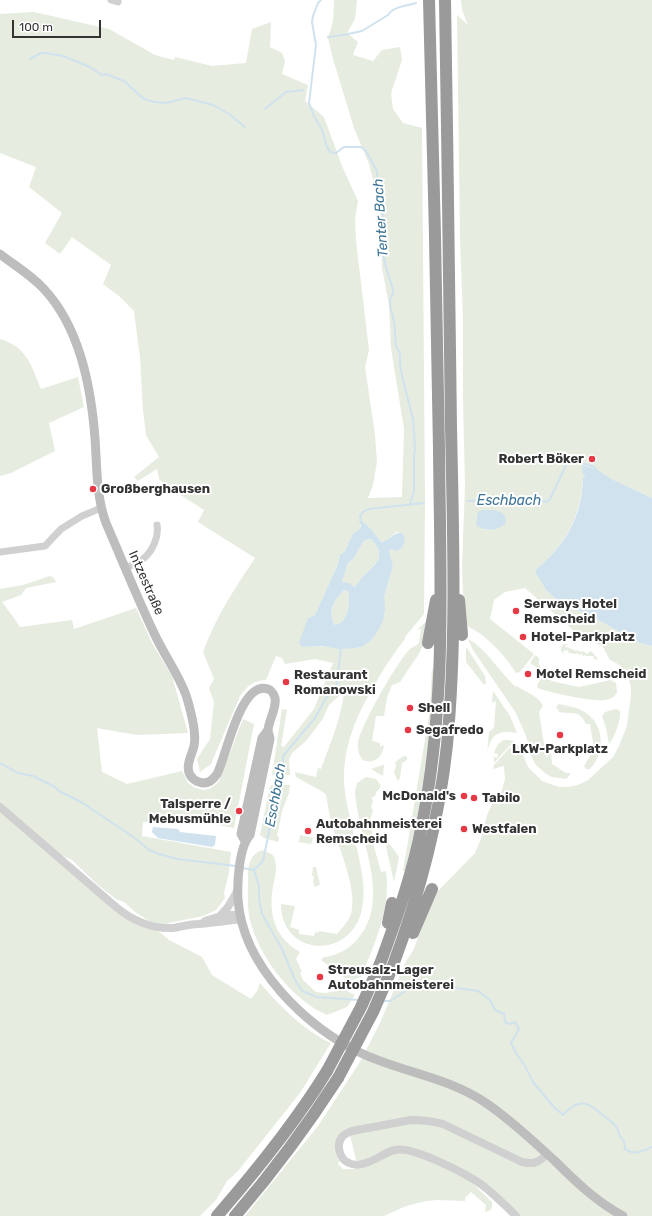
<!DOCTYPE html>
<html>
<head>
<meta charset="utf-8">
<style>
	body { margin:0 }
	#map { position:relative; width:652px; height:1216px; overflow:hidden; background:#fff; font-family:Rubik,sans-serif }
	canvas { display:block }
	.scale { position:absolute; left:12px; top:20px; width:89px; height:18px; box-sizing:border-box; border:2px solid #333; border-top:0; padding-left:5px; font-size:12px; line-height:14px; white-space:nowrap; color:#333; -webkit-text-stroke:3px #fff; paint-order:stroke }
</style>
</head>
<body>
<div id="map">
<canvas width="652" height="1216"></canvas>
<div class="scale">100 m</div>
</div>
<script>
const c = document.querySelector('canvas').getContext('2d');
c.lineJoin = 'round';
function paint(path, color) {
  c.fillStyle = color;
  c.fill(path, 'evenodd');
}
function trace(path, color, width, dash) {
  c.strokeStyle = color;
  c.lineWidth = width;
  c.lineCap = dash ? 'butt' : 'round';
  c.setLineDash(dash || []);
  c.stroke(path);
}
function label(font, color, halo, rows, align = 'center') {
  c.font = font + ' Rubik,sans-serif';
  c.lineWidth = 4;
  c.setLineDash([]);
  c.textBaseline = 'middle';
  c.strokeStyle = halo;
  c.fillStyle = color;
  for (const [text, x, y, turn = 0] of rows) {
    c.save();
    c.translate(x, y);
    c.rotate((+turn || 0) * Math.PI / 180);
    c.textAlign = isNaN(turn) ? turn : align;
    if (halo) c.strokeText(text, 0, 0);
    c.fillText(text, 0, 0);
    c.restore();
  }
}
paint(new Path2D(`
	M334,0H357L355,19L347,33L358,42L353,55L373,61L382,50L400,47L402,60L391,93L393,109L403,123L422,128L425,499L424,614L405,637V639C395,651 387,664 379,677C360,709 344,740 344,778C344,797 350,817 354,835C359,860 368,888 361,913C347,961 281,955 281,904L295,906L290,927L299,930V934L314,936L315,932L318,933L319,931L337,934C342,928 348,922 351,914C358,889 339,849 332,825C329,815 328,805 326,795L323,792L296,777L295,772L316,777L318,768L321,769C330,744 341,719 344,693H342L329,705L322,720L307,740L292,753L289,759L290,775H272L282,709L287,710L281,746L284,747L314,709L333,663L315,659L285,664L282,658L276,656L266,680C252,681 249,685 240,696L211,764L200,772L197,759L210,739L214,702L209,688L214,679L203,652C215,618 235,588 255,558L198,522L204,510L165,485L159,479L157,469L138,481L134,477L159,457L146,435L143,410L140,358L134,311L120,297L103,284L111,265L72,237L60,254L45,243L62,213L29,187L36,167L0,153V14L34,12L109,29L155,55L174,60L175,57L212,66L246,63L252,29L271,22L270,47L282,53L285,61L282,74L308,85L305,101L324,117L342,166L358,201L355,219L356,241L369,350L365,367L375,435L377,462L373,485L368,498L402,497L404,429L391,348L389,305L382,268L380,207L369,164L354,128L333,59L328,38L333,21ZM361,520L371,529L381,542C390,541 390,535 397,532L404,535V543L401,549L397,551L392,549L389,550L393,566L384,597V615L361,647C341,650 322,644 302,647L308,618L315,615L338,564L340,555L345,551L351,539L360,529Z
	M461,0H652V498L610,479L598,470L582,465L585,477L583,478C581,516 565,547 535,570L546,590L556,599L604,623L640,643L652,646V1216H520L489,1185L416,1150L380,1152L361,1161L356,1160L350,1135L338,1137C334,1147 335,1152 339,1161L338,1164L343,1169H355L393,1154L400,1153L422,1158L468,1179L492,1202V1208L489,1211L485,1212L486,1205L471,1192L465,1198V1201L437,1200L426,1201L406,1206L384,1216H245L318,1126L360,1062L380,1023L406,961L413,951L424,922L438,891L475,853L481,839L487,815L496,796L500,797L505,779L504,766L493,769L494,765L515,742L521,750L528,767L542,781L559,787H568L578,785L588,780L613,757L619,746L627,726L631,695V687L628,677L620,665L610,660L603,647L573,630L525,588L505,592L494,600L490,619L534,654L520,672L516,673C507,659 495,645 482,635C476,630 468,628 464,622L462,566L465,486L463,398V319L460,238L457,15L468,25L462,10ZM501,512L505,518L498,529L484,530Z
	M0,339C27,347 31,365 41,389L78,377L84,407L49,423L55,451L11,473L0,476Z
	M371,539C387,556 377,562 364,575C360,578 359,584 354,587L342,582L348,563L353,559L362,544L365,540Z
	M50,576L54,578L56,582L26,588L21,595L2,602L14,618L20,627L72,620L74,629L136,608L152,643L172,676L188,733L137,735L97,728L102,772L127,784L182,771L188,783L194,787L202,790L209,789L215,785L219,781L243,719L254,724L234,828L199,821L143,822L142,836L231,852L229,873L224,893L225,898L216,910L203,916L164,924L151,922L135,912L124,902L116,899L98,885L72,860L61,855L0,803V589L23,585Z
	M344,590L348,591C350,602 349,622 335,625C327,612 334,600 344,590Z
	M428,620L425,640L420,652L400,682L392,685L387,698L384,716H376L372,741L380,743V747L384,745C383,756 375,765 363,760C359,756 357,749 358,743C360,727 398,660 410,649C412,647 416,646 419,643L421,629L417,630Z
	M468,639C485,647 500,673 516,687L517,686C525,692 539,696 543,706L539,712L546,757L551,753L552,764L566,773H570V775L566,779L552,777L546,774L536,765L532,758L526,736L516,713L473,650Z
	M568,644L565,646L566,648L567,647L576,651L578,650L579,652L581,651L582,652L583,651L587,654L591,651L598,659L595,660L593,656H586L585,655L583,656L582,654L579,655L578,653L576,654L569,653L568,650L566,651L565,650L563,651L565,655L561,651V647L564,644Z
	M466,648H467L485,676L486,683L484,685L466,662Z
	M535,655L539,658V664L543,672L530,663Z
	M432,667C435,680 432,696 431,710C427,764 419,818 405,871H403L430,710Z
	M545,673L552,674L551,681L579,687L611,680L616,683L617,692C615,697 611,699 605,700C593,702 550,693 538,688L537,685Z
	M493,691L510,716L517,733C498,730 490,734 487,755L489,732L494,728L496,701L492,703Z
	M559,704C568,706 578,707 586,713C605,726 605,753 590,769H586L584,766L594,749L590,724H586C579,708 571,715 559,712L556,707Z
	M616,709L620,711C621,721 615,736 609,744L606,728L602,716L605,712Z
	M504,740H508L514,741L494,763V757L497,758L498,754L494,753C496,747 498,743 504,740Z
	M404,756L407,757V760L402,763L400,778L398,781L394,773L396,766L395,763L398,760Z
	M384,765L383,776L371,769L383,765Z
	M366,777L376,779L381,786L376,793L375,796L372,797V799L373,800L371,808L373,810L370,821H372V839L381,872L386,871C391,908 375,943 361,977L352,980L345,978L321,960L324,957C336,956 347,950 356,941C394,900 358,840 355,792L357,783Z
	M272,785H290L289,793L282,811L277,836L279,837L278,842L264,838L260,835L270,786Z
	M0,811L110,906L157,930L169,940L202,957L212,975L251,999L257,991L260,983C280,1006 303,1030 331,1043L300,1093L238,1171L227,1181L216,1200L200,1216H0Z
	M300,835L313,838L311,844L299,842Z
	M389,843L399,857L394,882L387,851L386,845Z
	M263,850L271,854H272C279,863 275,876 273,887C268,914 275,938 300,952L296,959L302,972L300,973L303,980L316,992L325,993L345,990L355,995L347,1007L327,1015C292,1000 259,957 250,920C247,906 248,891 248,877C248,866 250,853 263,850Z
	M313,867H316L320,885L314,887V883H313L314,876H312Z`), '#e6ecdf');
paint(new Path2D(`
	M582,465L598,470L611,479L652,498V646L640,643L604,623L556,599L546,590L536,573L535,570C565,547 582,516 583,478L585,477L584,475H583Z
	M482,510C492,510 509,509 505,524C498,531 483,532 476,525L478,512Z
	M361,520L371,529L381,542C390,541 392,532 402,533C406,538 405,544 401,549L397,551L392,549L389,550L393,566L384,597L385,609L383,621L376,634L370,641L361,647L355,648L340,649L322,646L302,647L299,643L308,618L315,615L338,564L340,555L345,551L353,534L360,529L361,525L359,521ZM371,539C387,556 377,563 364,575C360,578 359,584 354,587L349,583L342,582L348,563L353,559L362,544L365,540ZM344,590L348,591C350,602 349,622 335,625C327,612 334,600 344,590Z
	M153,827L178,829L180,832L216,836L215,845L212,847L158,838L152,832Z`), '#cfe2ee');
trace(new Path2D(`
	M321,0L318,3L313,16L312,22L316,45L309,103L314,116L322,130L327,147L330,152L336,153L344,147H361L366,151L377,171L378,189L385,227C379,249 386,269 393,289V293L390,300V306L394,321L396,346L400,353V365L403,380L413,419L415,448L414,457V492L410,504
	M328,37L343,35L362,31L388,15C394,6 407,6 416,3
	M30,59L41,53H45L63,56L90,67L102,75L106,74L124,81L144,99L154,102L166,103L186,98L213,105L229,114L245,127
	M265,109L286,92L303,90
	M468,501L535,499L546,502L550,499L568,461L570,459L594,467L596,470
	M361,522L360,516L364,511L369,509L424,503
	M0,763L18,773L33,776L55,787L59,791L83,803L136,839L149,850L159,854L177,859L236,866
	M242,868L254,870L263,861L283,763V756L315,718L326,698L336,689L341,648
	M254,870L259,886V899L262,914L282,949L295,980L302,991L317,997L359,1000
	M383,1001H390L410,988L448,985L457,988L478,991L490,1000L495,1010L504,1014L505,1022L509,1024L515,1022L519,1029L511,1043L516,1053L525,1066L533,1082L554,1107L563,1115C579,1096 590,1103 605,1117C609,1120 615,1124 617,1128C620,1134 617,1134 624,1141L625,1149C635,1156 642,1151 652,1147`), '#cfe2ee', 2);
trace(new Path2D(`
	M111,0L118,2
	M0,552L45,546L61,529L82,516L101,508
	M126,568C131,565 138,563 143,559C153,551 159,536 157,525`), '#d0d0d0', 7);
trace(new Path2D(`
	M0,807L116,907C133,921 151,929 173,928C181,927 190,924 198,924C213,923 226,921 241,919
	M220,916L228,907L238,890
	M205,921L224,915H240
	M516,1216C505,1205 494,1194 482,1185C467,1174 413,1146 395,1150C381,1153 364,1170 349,1163C339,1159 335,1143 344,1135C346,1134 349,1132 352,1131L411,1120C422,1120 432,1121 443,1124L522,1162C534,1165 539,1162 547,1154`), '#d0d0d0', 8);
trace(new Path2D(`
	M0,254C14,265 31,275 43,288C80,327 91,387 95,438C97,466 96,496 106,523C122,560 137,597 154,633C164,655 178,673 186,695C190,708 197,732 194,746C192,755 185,766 190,775C192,778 195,781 199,782C207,785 213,780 217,774C226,758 240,680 268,689C271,690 274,694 275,698C277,708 269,719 268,730C268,733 270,736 270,739L250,835C239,847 237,883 238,899C242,965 306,1028 363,1054C405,1073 447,1077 486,1103C511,1120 533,1141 555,1161C576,1182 597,1202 623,1216
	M245,841L241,834L262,738L268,730`), '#bdbdbd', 9);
trace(new Path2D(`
	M459,600L462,635
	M428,643L436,600
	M388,923L392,903
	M413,933L432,889
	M380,964C397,918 413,872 422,824C447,700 440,575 439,449C437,299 433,150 429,0
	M392,968C419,896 439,822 447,745C457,639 453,532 451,426C450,284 447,142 445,0
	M217,1216C257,1170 295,1123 327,1071
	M235,1216C273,1172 307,1126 338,1078`), '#9a9a9a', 12);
trace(new Path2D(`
	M327,1071L361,1007L380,964
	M338,1078L373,1012L392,968`), '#9a9a9a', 12);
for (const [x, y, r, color] of [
	[592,459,4,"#e63946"],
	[93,489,4,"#e63946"],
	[516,611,4,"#e63946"],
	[523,637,4,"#e63946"],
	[528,674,4,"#e63946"],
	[286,682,4,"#e63946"],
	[410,708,4,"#e63946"],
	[408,730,4,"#e63946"],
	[560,735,4,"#e63946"],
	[464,796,4,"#e63946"],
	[474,798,4,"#e63946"],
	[239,811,4,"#e63946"],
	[464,829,4,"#e63946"],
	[308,831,4,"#e63946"],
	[320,977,4,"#e63946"]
]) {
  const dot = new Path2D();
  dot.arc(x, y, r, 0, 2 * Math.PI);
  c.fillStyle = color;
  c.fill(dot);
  trace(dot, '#fff', 1.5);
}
label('bold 13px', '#333', '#fff', [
	["Robert Böker",584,459,"right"],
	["Großberghausen",101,489],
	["Serways Hotel",524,604],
	["Remscheid",524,619],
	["Hotel-Parkplatz",531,637],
	["Motel Remscheid",536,674],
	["Restaurant",294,675],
	["Romanowski",294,690],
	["Shell",418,708],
	["Segafredo",416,730],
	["LKW-Parkplatz",560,749,"center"],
	["McDonald's",456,796,"right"],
	["Tabilo",482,798],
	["Talsperre /",231,804,"right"],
	["Mebusmühle",231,819,"right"],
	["Autobahnmeisterei",316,824],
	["Remscheid",316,839],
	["Westfalen",472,829],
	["Streusalz-Lager",328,970],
	["Autobahnmeisterei",328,985]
], 'left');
label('13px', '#333', '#fff', [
	["Intzestraße",146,583,66]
]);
label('italic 14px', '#3f7597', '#fff', [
	["Tenter Bach",381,218,-94],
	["Eschbach",509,501],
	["Eschbach",276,795,-80]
]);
</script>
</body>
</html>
